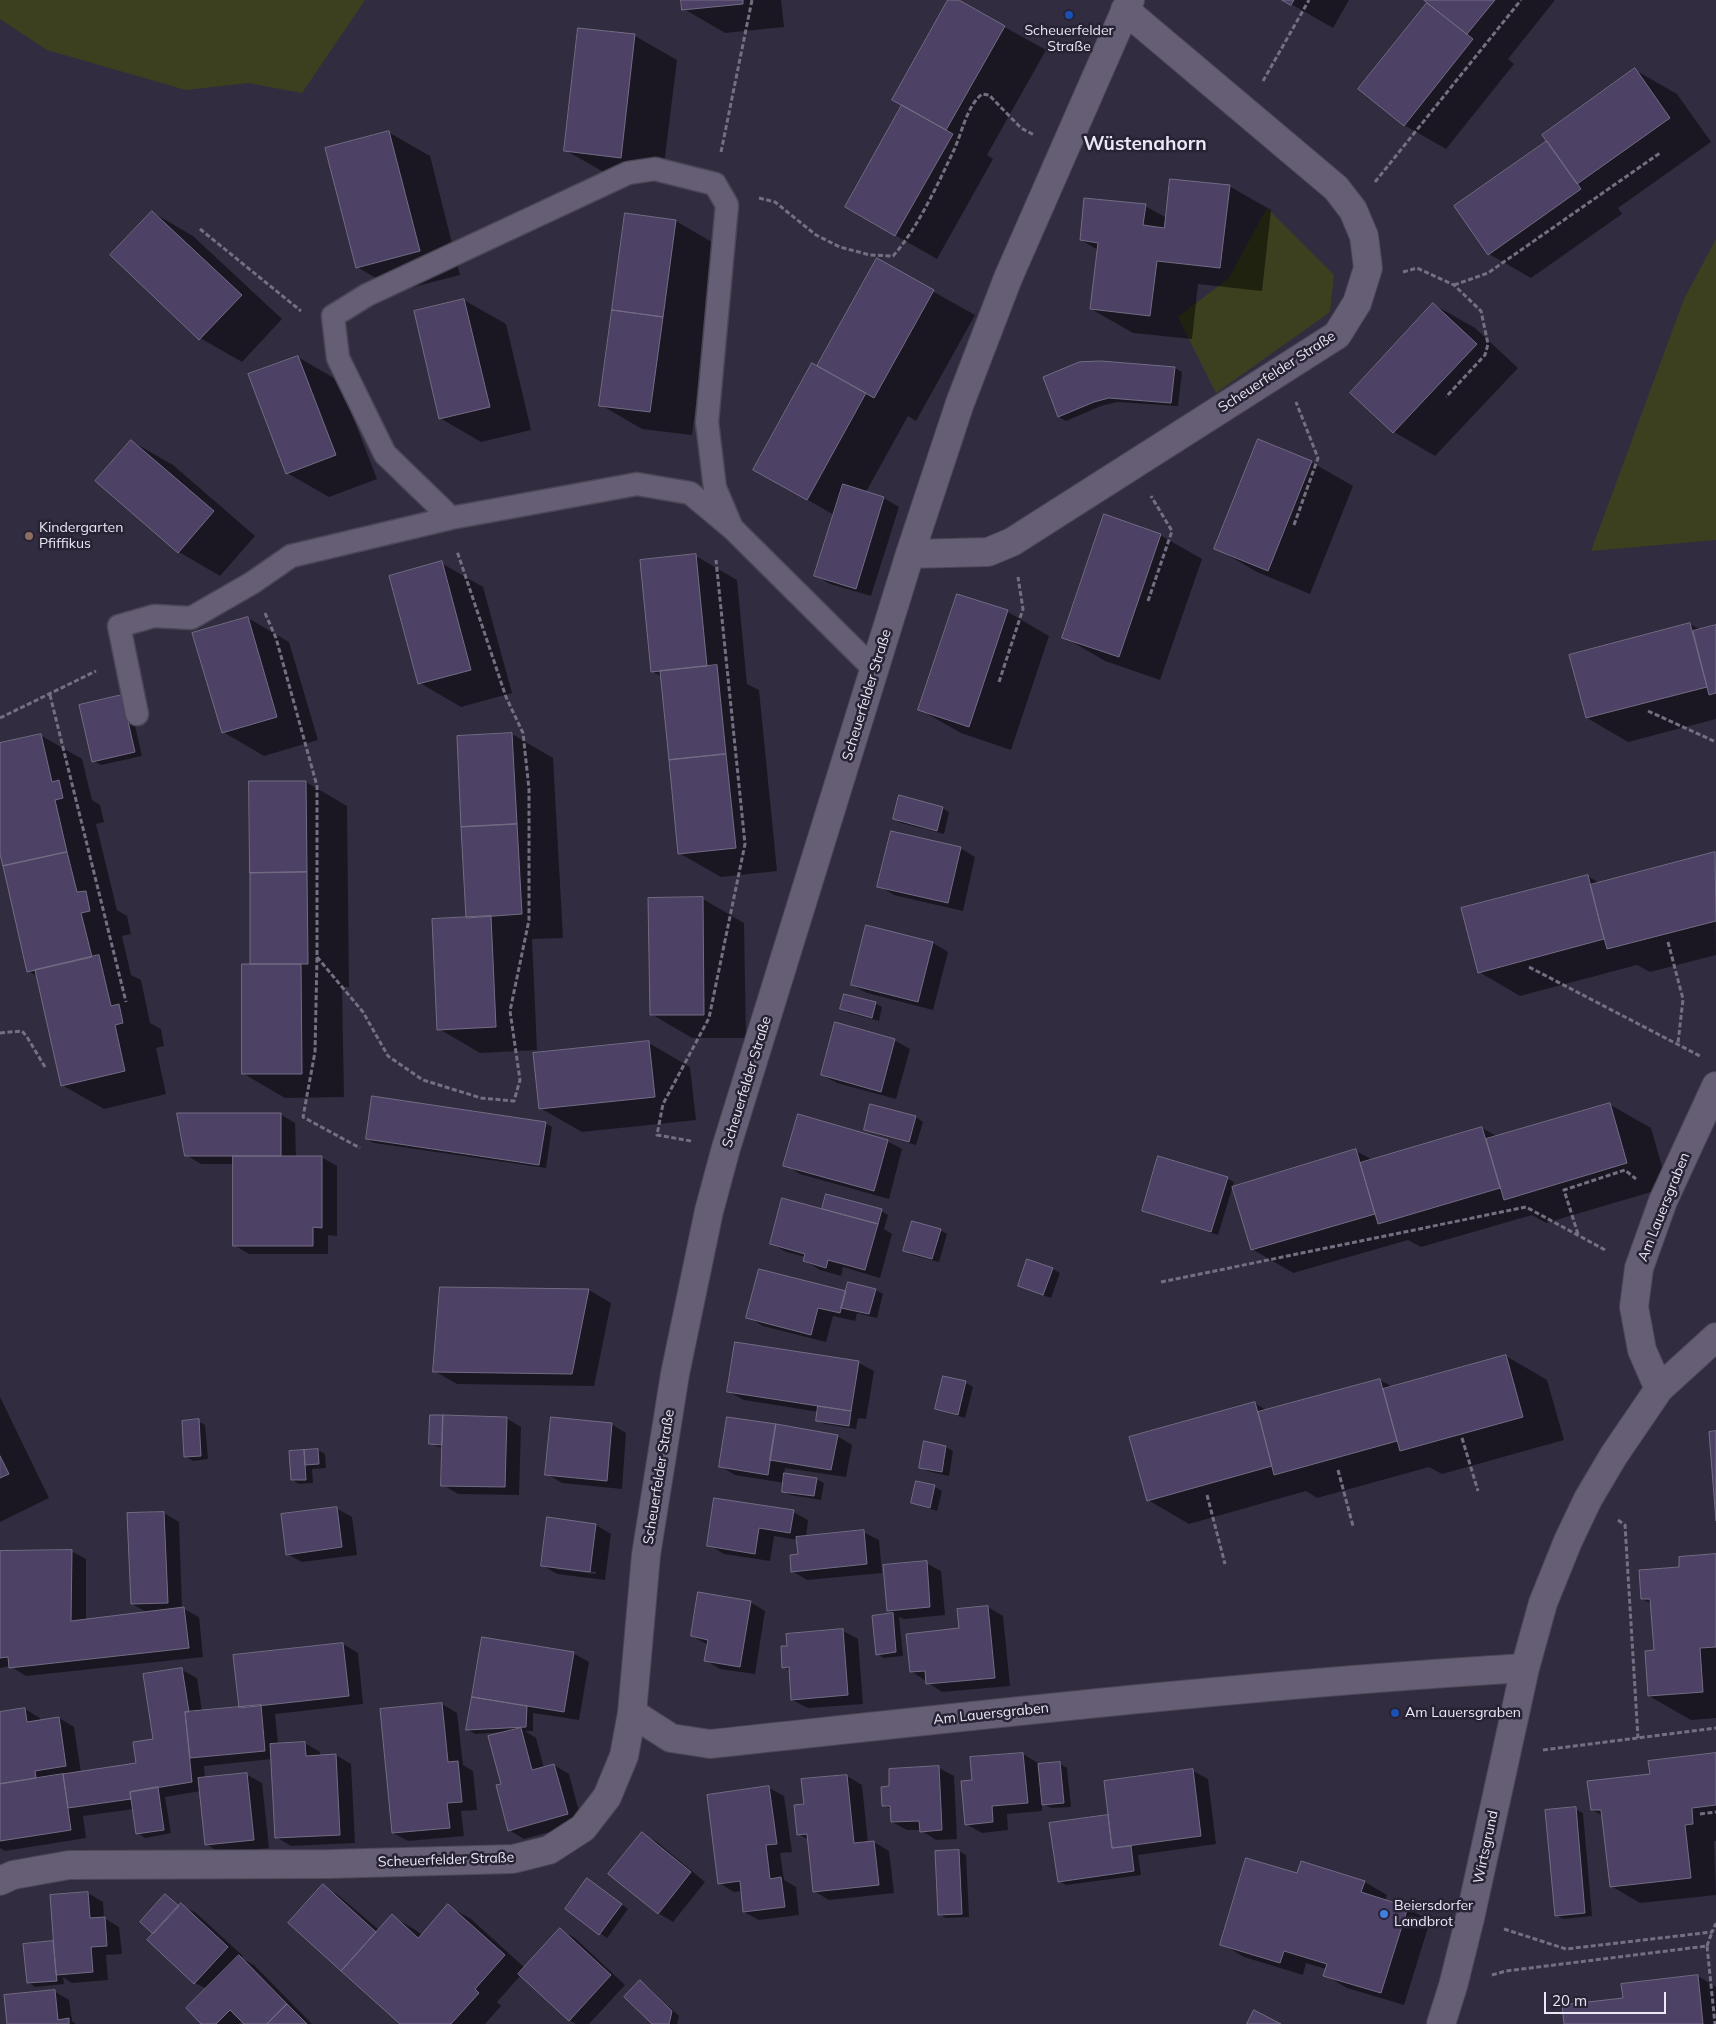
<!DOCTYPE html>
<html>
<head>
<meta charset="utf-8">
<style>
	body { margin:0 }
	#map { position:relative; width:1716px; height:2024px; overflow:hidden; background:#322c40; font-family:Mulish,sans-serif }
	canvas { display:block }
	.scale { position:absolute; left:1544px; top:1992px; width:122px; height:22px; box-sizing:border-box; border:2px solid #ebe7f4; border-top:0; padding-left:6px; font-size:15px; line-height:18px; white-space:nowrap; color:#ebe7f4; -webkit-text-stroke:4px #282235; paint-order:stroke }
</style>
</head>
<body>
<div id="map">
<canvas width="1716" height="2024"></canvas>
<div class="scale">20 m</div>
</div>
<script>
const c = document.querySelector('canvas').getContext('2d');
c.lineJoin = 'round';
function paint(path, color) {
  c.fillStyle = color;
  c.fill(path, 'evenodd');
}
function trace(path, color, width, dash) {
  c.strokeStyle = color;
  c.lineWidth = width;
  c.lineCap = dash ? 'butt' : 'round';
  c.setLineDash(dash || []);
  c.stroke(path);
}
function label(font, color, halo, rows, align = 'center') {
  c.font = font + ' Mulish,sans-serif';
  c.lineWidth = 5;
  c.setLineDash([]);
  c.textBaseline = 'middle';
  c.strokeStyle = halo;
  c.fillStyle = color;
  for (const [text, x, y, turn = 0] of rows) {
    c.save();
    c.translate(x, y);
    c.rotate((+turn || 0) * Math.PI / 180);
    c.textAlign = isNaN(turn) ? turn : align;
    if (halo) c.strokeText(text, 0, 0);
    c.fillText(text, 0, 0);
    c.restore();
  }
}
paint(new Path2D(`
	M0,0H365L302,93L248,83L186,90L47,50L0,19Z
	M1267,208L1334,275L1330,312L1216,393L1178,317L1229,278Z
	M1716,239V540L1591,551L1684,299Z`), '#3c401e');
paint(new Path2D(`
	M683,0H781L784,27L725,33L684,9Z
	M950,0H956L1046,50L987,155L993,159L937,259L846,207L903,105Z
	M1284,0H1349L1333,28Z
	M1426,0H1555L1508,59L1514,64L1446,149L1404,125L1360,89L1429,2Z
	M579,29L635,36L677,60L662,181L607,174L565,150Z
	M1635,70L1677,94L1711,142L1618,208L1622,214L1531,278L1489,254L1549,141Z
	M388,132L430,156L460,275L398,291L357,267Z
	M1229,186L1271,210L1262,291L1198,284L1192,339L1133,333L1091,309L1098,250L1081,240L1145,206L1167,218Z
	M152,212L193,236L282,319L242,362L200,338Z
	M676,221L717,245L692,435L642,429L601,405Z
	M877,260L975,315L916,421L908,416L866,492L884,498L899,507L871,596L830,584L815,575L834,515L796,493L817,368Z
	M464,300L506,324L531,430L481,442L440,418Z
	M1433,304L1475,328L1518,368L1435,456L1394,432L1352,393Z
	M298,357L339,381L377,479L329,497L287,473Z
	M1175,368L1182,372L1178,406L1117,402L1101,406L1066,421L1059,417Z
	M131,441L173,465L255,536L220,576L179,552L97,481Z
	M1311,462L1353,486L1310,594L1257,572L1216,548Z
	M1160,535L1202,559L1160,680L1105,661L1064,637Z
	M696,556L737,580L747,684L759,690L777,871L721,877L679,853L662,677L652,671Z
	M441,563L483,587L512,693L461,707L420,683Z
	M958,595L1008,612L1049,636L1011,750L961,733L919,709Z
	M248,618L289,642L318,740L264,756L223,732Z
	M1690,624L1701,630L1716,626V719L1628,742L1587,718Z
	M129,700L142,756L101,765L93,761Z
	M512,734L553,758L563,938L532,939L537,1050L480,1053L439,1029L468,919Z
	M40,735L82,759L92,800L100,805L104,822L96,824L117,910L127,916L131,934L122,936L131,975L141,980L150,1023L161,1029L164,1046L156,1048L166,1094L104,1109L62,1085L37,976L28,971L0,847V744Z
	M306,782L347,806L349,987H342L344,1097L285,1098L244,1074L252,966Z
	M942,808L949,812L944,834L901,823L894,819Z
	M960,848L975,857L963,911L894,895L879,886Z
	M1715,854L1716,955L1650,972L1637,965L1520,996L1479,972L1588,876L1601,884Z
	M703,899L744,923L746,1038H692L651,1014Z
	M933,943L948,952L933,1010L867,993L852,985Z
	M875,1003L882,1007L879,1021L849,1013L841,1009Z
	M894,1040L910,1049L896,1099L837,1083L822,1075Z
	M649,1043L690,1067L696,1120L582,1132L540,1108Z
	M1609,1104L1651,1128L1668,1187L1546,1223L1532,1215L1421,1247L1408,1240L1293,1273L1252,1249L1356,1151L1373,1160L1482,1128L1498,1137Z
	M871,1105L916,1117L923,1122L916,1145L872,1133L865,1129Z
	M280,1114L295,1123L296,1157H321L337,1166V1236L328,1235V1254H249L234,1245V1164H201L186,1155Z
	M545,1123L552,1127L546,1168L374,1143L367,1139Z
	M887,1141L902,1149L889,1199L800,1174L785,1165Z
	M1227,1178L1234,1182L1218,1235L1150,1214L1143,1210Z
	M823,1211H881L888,1215L884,1229L892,1234L880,1278L843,1267L841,1276L820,1270L805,1261L806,1257L786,1252L771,1243Z
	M940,1230L947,1234L939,1262L912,1255L905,1250Z
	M1053,1269L1060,1273L1051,1298L1019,1286Z
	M589,1290L611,1303L594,1386L457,1384L434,1371Z
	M876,1290L883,1294L877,1318L857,1313L855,1321L833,1316L826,1342L763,1326L748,1317L847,1292Z
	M1506,1356L1547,1380L1564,1440L1442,1474L1429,1467L1317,1498L1306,1491L1189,1524L1148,1500L1254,1403L1268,1411L1380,1380L1393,1387Z
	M859,1363L874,1371L866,1419L858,1418L856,1429L824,1424L817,1420L819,1412L744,1400L729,1392Z
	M966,1383L973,1387L965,1418L944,1412L937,1408Z
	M0,1397L49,1498L0,1522Z
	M431,1416L506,1418L521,1427L519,1495L458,1494L443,1485V1448L438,1447L431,1443Z
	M198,1421L205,1425L208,1459L193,1461L185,1456Z
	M611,1424L626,1433L622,1489L562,1483L547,1474Z
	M837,1436L852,1445L846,1477L785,1468L784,1474L816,1479L824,1483L821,1500L790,1495L783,1491L784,1483L735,1475L720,1466Z
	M925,1443L946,1447L953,1451L949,1476L927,1471L920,1467Z
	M318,1450L325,1454L326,1468L312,1469L313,1483L299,1484L292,1480Z
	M917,1482L935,1487L942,1491L937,1511L920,1506L912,1502Z
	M336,1508L352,1517L357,1555L302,1562L287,1554Z
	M793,1512L808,1520L806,1538L863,1532L879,1540L882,1573L807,1580L792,1571L799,1555L798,1540L774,1536L770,1561L724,1554L709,1545Z
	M164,1513L179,1522L182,1608L199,1617L203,1657L26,1676L10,1666L0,1668V1552L71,1551L86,1559V1620L148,1613L132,1604Z
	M596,1525L611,1534L605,1580L557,1574L542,1565ZM556,1566L596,1572V1574L556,1569Z
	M1716,1555V1718L1691,1720L1649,1696L1656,1651L1652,1604L1642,1599L1681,1568Z
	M926,1563L941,1571L945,1615L904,1619L899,1617L903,1656L884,1658L877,1654L873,1617L895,1614L889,1610Z
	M750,1602L765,1611L755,1674L720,1669L705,1660L708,1645L692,1636Z
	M988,1607L1003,1616L1010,1686L942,1692L911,1671Z
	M843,1631L858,1639L863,1704L808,1708L792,1700L790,1671L784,1667L788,1647Z
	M483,1638L573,1653L589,1662L579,1720L533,1713V1731H525L536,1738L544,1768L554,1765L569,1774L582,1823L524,1839L509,1830L502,1785L504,1732L475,1734L467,1729Z
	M343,1644L358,1653L363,1704L275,1714L278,1744L305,1743L320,1752V1756L336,1755L351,1764L355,1843L291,1846L276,1837L272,1759L204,1766L205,1779L246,1774L262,1783L269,1848L221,1853L206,1844L201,1791L165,1797L171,1833L145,1838L138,1833L134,1809L83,1816L86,1838L5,1851L0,1848V1713L25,1709L40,1718V1721L59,1718L74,1727L81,1773L138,1764L154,1740L182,1670L197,1678L202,1712L240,1709Z
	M442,1704L457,1713L463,1765L473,1771L477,1810L461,1811L464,1836L408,1841L393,1833Z
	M1023,1754L1038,1763V1766L1060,1764L1067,1768L1071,1807L1051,1808L1042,1803V1811L1007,1814L1008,1830L982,1833L966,1824L973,1781Z
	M1716,1754V1841H1714L1716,1895L1640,1903L1611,1886L1603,1816L1592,1810L1651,1775Z
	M939,1768L954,1776L957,1839L936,1840L921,1830H907L892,1822V1810L883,1805L891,1788Z
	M1193,1771L1208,1779L1216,1844L1138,1855L1141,1875L1066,1885L1059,1881L1051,1824L1109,1816Z
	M847,1776L862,1785L868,1843L874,1842L889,1851L894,1893L829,1900L814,1891L809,1840L798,1834L805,1805Z
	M769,1788L784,1796L792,1852L780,1853L784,1880L796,1887L799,1915L759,1920L744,1912L742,1891L734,1892L719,1883Z
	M1575,1809L1583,1813L1592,1916L1563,1919L1556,1915Z
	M642,1834L657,1842L705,1882L673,1922L658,1913Z
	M959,1851L966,1855L969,1917L946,1918L939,1914Z
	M1301,1863L1365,1882L1387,1895L1385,1901L1407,1908L1430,1921L1404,2005L1347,1988L1325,1975L1326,1969L1306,1963L1303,1975L1244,1957L1222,1944L1297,1875Z
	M594,1884L628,1909L607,1938L566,1909Z
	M323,1886L338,1895L379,1930L392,1916L414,1929L422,1935L448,1906L471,1919L525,1968L560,1930L575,1938L625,1985L589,2024H576L569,2020L521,1975L497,2002L501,2006L485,2024H402Z
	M88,1893L103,1902L104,1918L119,1927L122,1954L106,1955L108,1980L72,1983L63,1977L64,1984L35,1987L28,1982L53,1943L55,1944Z
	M165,1895L180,1906L181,1905L196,1913L243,1956L241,1958L254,1965L312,2024H246L242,2021L239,2024H203L207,1989L195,1983L149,1940L155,1934Z
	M1698,1976L1716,1987V2024H1565L1625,1999Z
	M640,1982L647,1986L679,2016L677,2024H654Z
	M54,1991L69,2000L72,2021L76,2024H8Z`), '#0007');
const building = new Path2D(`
	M681,0H743V4L682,10Z
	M948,0H959L1005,26L946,130L892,100Z
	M1282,0H1294L1291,5Z
	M1424,0H1495L1467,34Z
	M1427,3L1473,39L1404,126L1358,89Z
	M578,28L635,34L621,158L564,151Z
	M1635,68L1670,118L1577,184L1542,135Z
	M902,105L953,134L895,236L845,207Z
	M389,131L420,251L356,268L325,148Z
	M1547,141L1581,189L1488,255L1454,206Z
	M1170,179L1230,185L1220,268L1157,261L1150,316L1090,309L1098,243L1080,240L1084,198L1146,204L1143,225L1164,228Z
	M152,211L242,295L199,340L110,255Z
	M625,213L676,220L663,317L612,310Z
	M877,258L934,290L874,398L817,366Z
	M464,299L490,407L439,419L414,311Z
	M1433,303L1477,344L1393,433L1350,393Z
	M612,310L663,317L650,412L599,406Z
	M298,356L336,455L286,474L248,374Z
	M1101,361L1175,367L1171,403L1109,398L1094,402L1058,417L1043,377L1079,362Z
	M812,363L866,393L807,500L753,470Z
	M1258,439L1312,461L1268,571L1214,549Z
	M131,440L214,511L178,553L95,481Z
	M843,484L884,497L856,589L814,576Z
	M1104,514L1161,534L1119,657L1062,638Z
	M696,554L707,666L651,672L640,560Z
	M442,561L471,670L418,684L389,576Z
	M957,594L1008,610L969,727L918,710Z
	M248,617L277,717L222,733L192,633Z
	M1690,623L1707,687L1586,718L1569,655Z
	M1716,625V693L1709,695L1693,631Z
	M717,665L726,754L669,760L660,671Z
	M122,695L135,752L92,762L79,705Z
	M512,733L517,824L461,827L457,736Z
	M41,734L52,782L59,780L63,798L55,800L67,852L3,866L0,854V743Z
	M726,754L736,848L678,854L669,760Z
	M249,781H306L307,872L250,873Z
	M899,795L943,807L937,831L893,819Z
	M517,824L522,914L466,918L461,827Z
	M891,831L961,847L948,903L877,887Z
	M67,852L77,892L86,891L90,911L81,913L92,957L27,972L3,866Z
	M1715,852L1716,921L1607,949L1590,885Z
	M307,872L308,964H250V873Z
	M1588,875L1604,939L1478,973L1461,908Z
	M703,897L704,1015H650L648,898Z
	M491,916L496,1027L437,1030L432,919Z
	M866,925L933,942L918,1002L851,985Z
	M99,955L111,1006L119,1004L123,1023L115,1025L125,1071L61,1086L35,970Z
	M242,964H301L302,1074H242Z
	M844,994L876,1002L872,1018L840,1009Z
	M835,1022L895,1039L881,1092L821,1075Z
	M649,1041L655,1097L539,1109L533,1053Z
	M372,1096L546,1122L539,1165L366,1139Z
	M1610,1103L1627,1163L1504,1200L1486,1139Z
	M870,1104L916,1116L909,1142L864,1130Z
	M177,1113H281V1156H185Z
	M798,1114L888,1140L874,1191L783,1166Z
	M1482,1127L1500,1188L1378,1224L1360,1163Z
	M1356,1149L1375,1214L1251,1250L1232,1187Z
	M233,1156H322V1228L313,1227V1246H233Z
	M1158,1156L1228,1177L1211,1232L1142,1211Z
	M826,1194L882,1209L878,1224L822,1209Z
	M782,1198L878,1224L865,1270L828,1260L826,1268L803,1261L805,1254L770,1244Z
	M912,1221L941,1229L932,1259L903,1251Z
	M1027,1259L1053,1268L1043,1295L1018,1286Z
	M759,1269L846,1291L840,1313L818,1308L811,1335L746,1318Z
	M848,1282L876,1289L869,1314L841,1308Z
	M440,1287L589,1289L572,1374L433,1372Z
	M735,1342L859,1361L851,1411L727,1392Z
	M1506,1355L1523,1417L1400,1451L1383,1389Z
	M943,1376L966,1381L958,1415L935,1409Z
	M1380,1379L1397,1441L1274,1475L1258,1412Z
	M1255,1402L1272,1466L1147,1501L1129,1437Z
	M818,1406L851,1411L849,1426L816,1421Z
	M430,1415H443L442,1445L429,1444Z
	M443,1415L507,1417L505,1487L441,1486Z
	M551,1417L612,1423L607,1481L545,1475Z
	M727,1417L776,1424L768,1475L719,1467Z
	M199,1419L201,1456L184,1457L182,1421Z
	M776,1424L838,1435L831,1470L770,1460Z
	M1716,1431V1521L1709,1432Z
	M924,1441L946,1446L942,1472L919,1468Z
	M318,1449L319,1464L305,1465L304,1450Z
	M304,1450L306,1480H291L289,1451Z
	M0,1456L9,1474L0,1478Z
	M784,1473L817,1478L814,1496L782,1492Z
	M916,1481L935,1485L930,1508L911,1503Z
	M714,1498L794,1510L790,1533L759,1528L755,1554L707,1546Z
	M337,1507L342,1547L286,1555L281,1514Z
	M164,1512L168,1603L131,1604L127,1513Z
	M547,1517L596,1524L590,1572L541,1566Z
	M864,1530L867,1564L791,1572L790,1555L798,1554L796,1537Z
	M72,1550L71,1621L184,1607L189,1648L9,1668L8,1657L0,1658V1551Z
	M1716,1554V1647L1700,1648L1703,1692L1648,1696L1645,1651L1654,1650L1650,1599H1641L1639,1570L1679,1567V1557Z
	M927,1561L930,1607L887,1611L883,1565Z
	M698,1592L751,1601L740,1667L704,1661L708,1640L691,1636Z
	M988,1606L995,1678L926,1684L925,1671L910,1672L906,1634L959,1628L957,1609Z
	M893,1613L896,1652L876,1655L872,1616Z
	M843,1629L848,1695L791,1700L789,1667L782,1668L781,1646H787L786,1634Z
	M482,1637L574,1652L564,1712L472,1697Z
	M343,1643L349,1696L239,1708L233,1655Z
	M182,1668L189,1712H185L192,1782L130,1792L131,1799L68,1808L63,1774L136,1763L133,1742L153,1739L143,1674Z
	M472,1697L527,1706L526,1727L466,1730Z
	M442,1703L448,1762L458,1761L462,1802L447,1803L450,1828L392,1833L380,1709Z
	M261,1705L265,1751L190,1758L185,1712Z
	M25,1708L27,1722L59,1717L66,1766L35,1771L36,1778L0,1784V1712Z
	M521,1728L532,1770L554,1764L568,1814L508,1831L496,1785L501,1784L488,1736Z
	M305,1742L306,1756L336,1754L340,1835L275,1838L270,1744Z
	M1023,1753L1028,1803L992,1806L993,1822L965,1825L961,1781L972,1780L970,1757Z
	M1716,1753V1805L1692,1808L1693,1824L1685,1825L1691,1878L1610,1887L1601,1810H1591L1587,1781L1650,1774L1648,1761Z
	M1060,1762L1064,1803L1042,1805L1038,1764Z
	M939,1766L942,1830L920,1832L919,1821L891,1822L890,1806H882L881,1787L889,1786V1769Z
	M1193,1769L1201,1836L1112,1848L1104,1781Z
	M247,1773L254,1840L205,1845L198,1778Z
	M63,1774L71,1830L0,1841V1784Z
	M847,1775L854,1843L874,1841L879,1885L813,1892L807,1834L797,1835L794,1805L804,1804L801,1779Z
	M769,1786L777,1844L766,1845L770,1879L781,1877L785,1907L743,1912L740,1881L718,1884L707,1795Z
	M158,1787L164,1830L136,1834L130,1792Z
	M1576,1807L1585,1913L1555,1916L1545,1810Z
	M1108,1815L1112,1848L1131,1846L1134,1871L1058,1882L1049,1823Z
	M642,1832L691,1872L658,1914L608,1874Z
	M959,1850L962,1914L938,1915L935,1851Z
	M1246,1858L1297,1873L1301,1861L1365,1881L1361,1892L1408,1907L1381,1993L1323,1976L1327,1964L1284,1951L1280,1963L1220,1945Z
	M587,1878L622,1904L599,1935L565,1909Z
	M323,1884L376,1932L341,1971L288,1923Z
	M88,1892L90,1918L105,1917L107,1946L91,1947L93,1972L56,1975L50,1895Z
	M165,1894L179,1906L153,1934L140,1922Z
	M181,1903L228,1947L194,1984L147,1940Z
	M448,1904L505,1955L475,1989L479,1993L451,2024H400L341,1971L392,1914L418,1938Z
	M560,1928L611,1975L569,2021L518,1974Z
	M53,1941L57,1981L27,1983L23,1944Z
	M239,1955L287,2004L267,2024H244L230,2010L216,2024H201L186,2008Z
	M1698,1975L1703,2024H1564L1562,2005L1623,1998L1621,1984Z
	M640,1980L672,2011L669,2024H652L624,1997Z
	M55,1990L58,2020L69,2018V2024H7L4,1995Z
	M287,2004L307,2024H267Z
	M1254,2010L1281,2024H1247Z`);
paint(building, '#4d4266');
trace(building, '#726c83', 1);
const lane = new Path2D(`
	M451,518L385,454L338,358L333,316L367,295L628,173L655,169L715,184L727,205L707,422L715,488L732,528
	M137,714L119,626L154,616L191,618L252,583L291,556L451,518L637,484L690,493L732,528L875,670`);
const street = new Path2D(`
	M910,554L988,552L1012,542L1337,335L1357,303L1368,268L1364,236L1353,210L1336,188L1125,10
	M1659,1389L1642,1350L1634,1307L1639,1268L1663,1201L1716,1086
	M632,1713L671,1738L710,1744C982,1715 1253,1684 1525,1668L1543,1603L1568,1541L1588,1499L1614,1455L1659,1389L1716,1337
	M0,1881L13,1875L69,1865L330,1864L513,1859L549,1850L583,1828L607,1797L624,1756L632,1713L646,1555L675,1374L709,1211L726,1148L910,554L960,403L1008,278L1130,0
	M1441,2024L1453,1986L1470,1918L1525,1668`);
trace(lane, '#4c4757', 25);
trace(street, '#4c4757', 30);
trace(new Path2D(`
	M1263,81L1309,0
	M721,152L752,0
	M1375,182L1521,0
	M759,198L775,202L816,235L840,247L870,255L893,256C916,231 938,184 953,152C962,134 966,107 982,94L989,95L1021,128L1034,135
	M200,229L301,311
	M1403,272L1417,268L1454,285L1481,311L1488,344L1485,355L1446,397
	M1454,285L1488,273L1660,153
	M1294,525L1318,458L1296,402
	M1148,601L1172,531L1151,496
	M265,613L276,638L317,786V957L315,1052L303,1117L360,1148
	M999,682L1023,609L1018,577
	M50,695L126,1002
	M1648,711L1716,742
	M0,718L96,671
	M1668,942L1683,999L1678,1043
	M317,957L363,1012L388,1056L423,1080L481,1098L514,1101L520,1080L510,1011L529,920V789L523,733L506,697L457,551
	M1529,967L1700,1056
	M0,1033L22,1031L27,1037L45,1067
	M691,1141L657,1135L663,1104L709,1018L745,844L716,560
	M1578,1234L1564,1190L1625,1170L1636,1179
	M1161,1282L1526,1207L1607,1251
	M1462,1438L1478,1491
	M1338,1470L1353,1526
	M1207,1495L1225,1564
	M1618,1520L1625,1525L1638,1738
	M1543,1750L1716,1728
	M1700,1814L1716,1812
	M1504,1929L1566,1949L1712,1932L1716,1923
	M1707,1946L1712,1932
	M1492,1975L1506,1971L1707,1946L1715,2024`), '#746f81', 3, [5, 2.5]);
trace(lane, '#655e75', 22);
trace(street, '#655e75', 28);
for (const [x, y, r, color] of [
	[1069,15,5,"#1a4fb4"],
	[29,536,5,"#8d6e63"],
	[1395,1713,5,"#1a4fb4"],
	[1384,1914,5,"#3f7fe0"]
]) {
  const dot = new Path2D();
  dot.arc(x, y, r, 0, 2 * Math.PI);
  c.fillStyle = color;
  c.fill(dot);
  trace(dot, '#282235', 2);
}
label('14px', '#ebe7f4', '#282235', [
	["Scheuerfelder",1069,31,"center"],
	["Straße",1069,47,"center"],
	["Kindergarten",39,528],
	["Pfiffikus",39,544],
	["Am Lauersgraben",1405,1713],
	["Beiersdorfer",1394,1906],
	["Landbrot",1394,1922]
], 'left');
label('14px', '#ebe7f4', '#282235', [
	["Scheuerfelder Straße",1277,372,-33],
	["Scheuerfelder Straße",867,695,-73],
	["Scheuerfelder Straße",747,1082,-73],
	["Am Lauersgraben",1664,1207,-68],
	["Scheuerfelder Straße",659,1477,-81],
	["Am Lauersgraben",991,1714,-6],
	["Wirtsgrund",1486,1847,-78],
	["Scheuerfelder Straße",446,1860,-2]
]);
label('bold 19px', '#ebe7f4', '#282235', [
	["Wüstenahorn",1145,144]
]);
</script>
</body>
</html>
